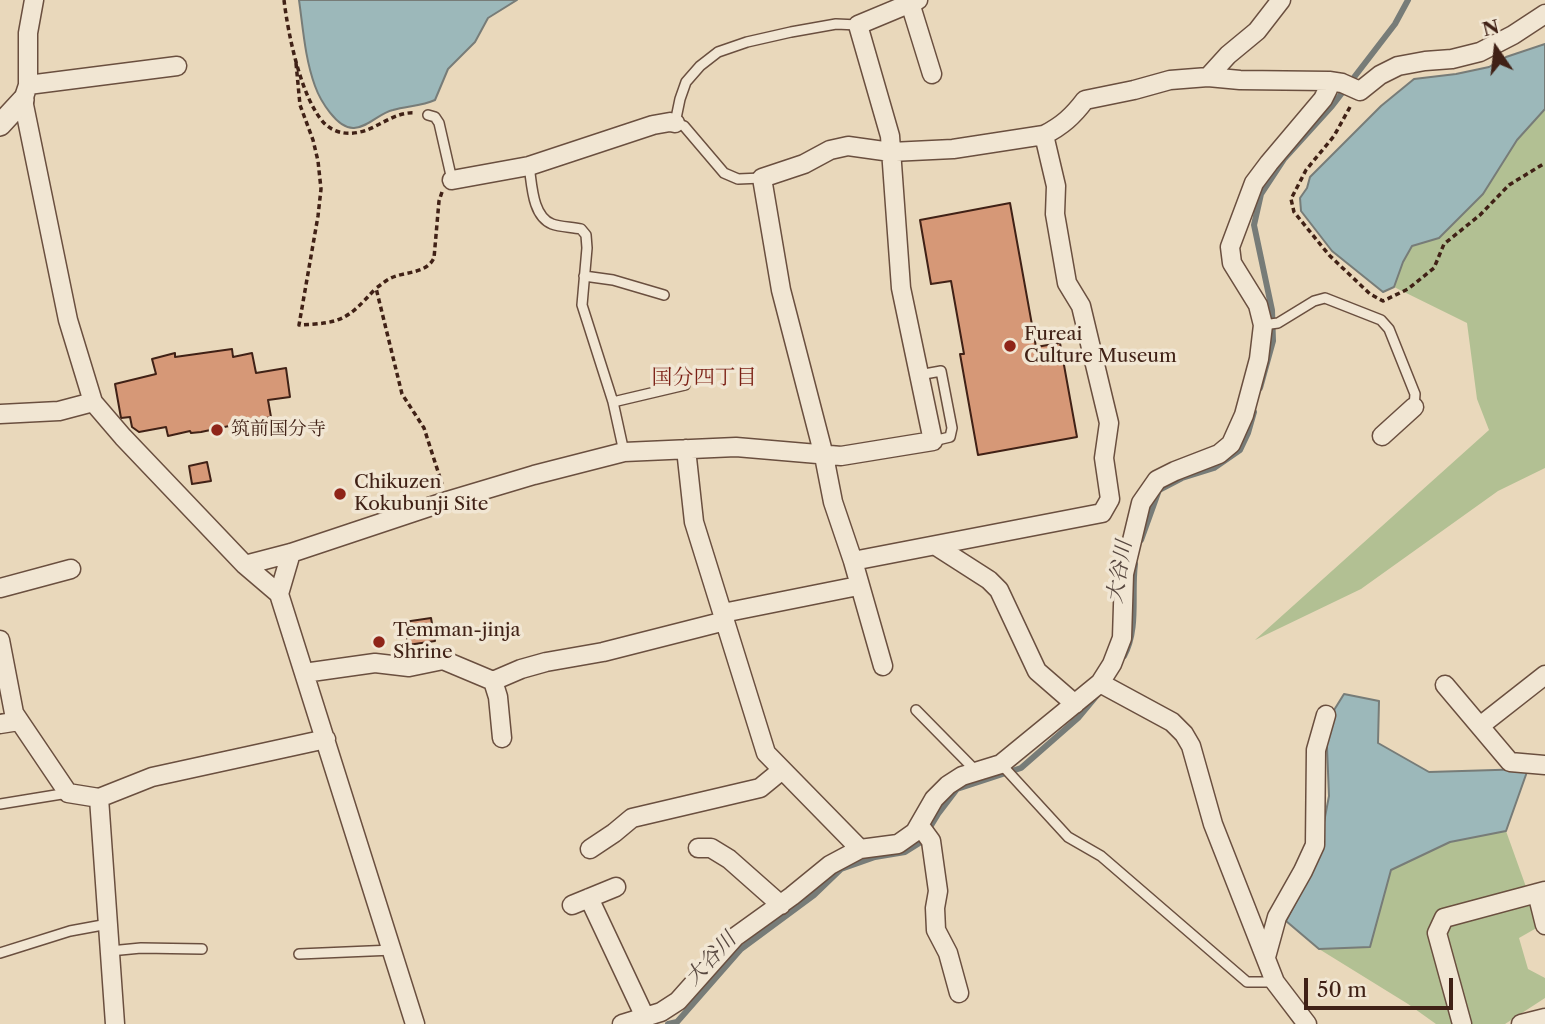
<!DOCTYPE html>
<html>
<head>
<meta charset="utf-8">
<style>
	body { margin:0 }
	#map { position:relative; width:1545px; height:1024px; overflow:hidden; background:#e9d8bb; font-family:"Libre Caslon Text",serif }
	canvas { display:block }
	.north { position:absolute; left:1461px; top:14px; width:70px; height:70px; -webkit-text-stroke:5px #f1e6d3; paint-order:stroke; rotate:346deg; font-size:19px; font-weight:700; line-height:28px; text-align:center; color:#402116 }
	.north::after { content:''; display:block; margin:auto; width:24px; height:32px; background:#402116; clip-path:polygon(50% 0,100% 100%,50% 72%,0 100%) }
	.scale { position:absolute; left:1304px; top:978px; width:149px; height:32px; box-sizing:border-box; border:4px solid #402116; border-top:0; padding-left:9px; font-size:21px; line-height:24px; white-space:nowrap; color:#402116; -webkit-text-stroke:5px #f1e6d3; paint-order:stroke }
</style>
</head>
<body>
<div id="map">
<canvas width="1545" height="1024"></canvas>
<div class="north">N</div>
<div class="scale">50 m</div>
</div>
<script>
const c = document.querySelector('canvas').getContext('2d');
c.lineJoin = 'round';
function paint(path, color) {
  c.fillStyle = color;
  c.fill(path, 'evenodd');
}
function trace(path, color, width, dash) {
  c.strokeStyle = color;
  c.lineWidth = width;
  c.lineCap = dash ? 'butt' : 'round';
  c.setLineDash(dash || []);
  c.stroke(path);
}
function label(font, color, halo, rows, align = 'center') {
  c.font = font + ' "Libre Caslon Text","Noto Serif JP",serif';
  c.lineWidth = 7;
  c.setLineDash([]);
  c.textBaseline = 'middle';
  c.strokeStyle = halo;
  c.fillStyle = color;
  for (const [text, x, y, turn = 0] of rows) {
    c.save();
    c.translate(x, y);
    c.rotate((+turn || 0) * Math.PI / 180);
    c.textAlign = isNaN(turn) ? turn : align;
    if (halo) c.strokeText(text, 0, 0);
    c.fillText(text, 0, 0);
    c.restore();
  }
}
paint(new Path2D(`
	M1545,109V468L1498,491L1361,589L1255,640L1489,430L1477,399L1467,323L1394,287L1403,262L1412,246L1439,238L1483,194L1517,140Z
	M1506,831L1540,926L1519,938L1528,969L1545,978V998L1505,1024H1436L1408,1004L1319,949L1370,947L1391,870L1450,842Z`), '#b2c093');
const water = new Path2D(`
	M299,0H517L488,18L475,42L448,69L435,100C422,106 407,106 393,110C379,113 369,127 354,128C337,129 320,100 315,86C305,59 303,28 299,0Z
	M1545,44V109L1517,140L1483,194L1439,238L1412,246L1403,262L1394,287L1383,292L1332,251L1301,211L1300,198L1307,188L1310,177L1381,106L1414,79L1456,74L1489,67L1506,57Z
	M1344,694L1379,701L1378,743L1429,772L1528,769L1506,831L1450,842L1391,870L1370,947L1319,949L1286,921L1316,864L1329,796L1326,723Z`);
paint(water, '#9cb8ba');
trace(water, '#777c78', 2);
trace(new Path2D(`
	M1260,388L1273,341L1272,310L1254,225L1261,194L1284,159L1332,106L1395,24L1408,0
	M1141,540L1159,490L1182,478L1214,468L1240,450L1248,433L1254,412
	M1124,656C1139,628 1131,594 1135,564
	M668,1024L677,1022L741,949L814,895L841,869L875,857L905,852L921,842L938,814L957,789L1021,768L1078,718L1098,694`), '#777c78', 6);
const building = new Path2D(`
	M1010,203L1036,347L1060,343L1077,437L978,455L960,354H964L951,281L931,284L920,220Z
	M232,349L233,357L252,353L256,373L286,368L290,397L268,400L271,417L201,432L191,433L190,431L168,436L166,427L139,432L132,427L130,417L121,418L115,384L156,374L152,359L175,353V357Z
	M207,462L211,481L192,484L189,466Z
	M431,618L435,641L408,645L404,622Z`);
paint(building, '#d69877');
trace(building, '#402116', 2);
const service = new Path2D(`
	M428,115L435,117L439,123L452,180
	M529,166C532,184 532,216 552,224C560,227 572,227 581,229L586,235L587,248L582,305L613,402L624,452
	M762,178L738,179L724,173L684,126L675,123L680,99L686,82L700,66L718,52L747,42L791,32L836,24L858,25
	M584,276L613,280L664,295
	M1263,325L1278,323L1314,301L1325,298L1381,320L1389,329L1415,394L1414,407
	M919,375L941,371L952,428L950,437L933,441
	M613,402L685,385
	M916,710L976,771
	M1001,764L1068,837L1101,856L1247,982H1275
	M0,804L68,793
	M110,951L141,948L202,949
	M0,953L70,931L108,924
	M299,954L393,950`);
const minor = new Path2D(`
	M34,0L28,33V85L23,100L68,320L93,402L123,437L245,565L279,594L415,1024
	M910,3L932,74
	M1208,77L1228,55L1257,31L1281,0
	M28,85L177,66
	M452,180L529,166L653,125L670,122L675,123
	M0,414L59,411L93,402
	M1382,436L1414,407
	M686,449L694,522L766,753L860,849
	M936,546L989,580L999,590L1037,671L1075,704
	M853,561L1102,513L1110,499L1104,458L1109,423L1081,306L1067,283L1055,214L1056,186L1044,135
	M245,565L291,553L447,501L534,475L624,452L736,447L841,456L933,441L901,288L890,136L858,25L918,0
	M0,588L71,569
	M279,594L291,553
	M723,613L858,586
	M0,640L14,713L68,793L99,798L152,777L326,739
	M883,666L853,561L833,502L824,456L781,290L762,178L804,164L830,150L848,146L891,152L953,149L1044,135C1062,126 1073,116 1085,100L1134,90L1170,80L1208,77L1240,80L1329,81L1342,83L1360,91L1380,75L1398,66L1425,61L1452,59L1480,52L1513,35L1545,14
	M304,673L375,663L409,667L443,660L493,681
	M1100,683L1172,722L1184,734L1191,746L1213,824L1275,982L1307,1024
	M1445,685L1510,762L1545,765
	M0,724L19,721
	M1480,726L1545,675
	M502,738L498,697L493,681L521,669L546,662L603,652L725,621
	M99,798L115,1024
	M920,826L931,841L938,891L935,908L936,930L948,953L959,993
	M698,848H711L729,859L781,905
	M590,849L614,833L632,818L760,788L782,770
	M1537,893L1545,925
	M589,898L645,1017
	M572,905L616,887
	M1266,957L1277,917L1303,871L1315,845L1316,750L1326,715
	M622,1024L661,1012L678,1001L735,937L792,896L830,865L860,849L898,844L915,832L934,799L948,785L962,776L1001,764L1100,683L1112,664L1122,638L1124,574L1141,503L1157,480L1175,471L1219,454L1231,444L1244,415L1259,359L1263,325L1258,305L1232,263L1230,247L1254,183L1269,163L1323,99L1328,89L1329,81
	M1462,1024L1437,933L1444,918L1545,891
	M1521,1024L1545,1018`);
const tertiary = new Path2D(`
	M0,125L23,100`);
trace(service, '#6a4f3f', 12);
trace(minor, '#6a4f3f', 21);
trace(tertiary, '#6a4f3f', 24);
trace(new Path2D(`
	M284,0C288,34 301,98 324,123C334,133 347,135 360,132C379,128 394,111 416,113
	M296,63L300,105L313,140L318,161L321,189L318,216L299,325C342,323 347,320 376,288
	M1350,107L1334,136L1306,170L1291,199L1294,212L1329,255L1370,294L1383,301L1408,289L1434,268L1444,244L1480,215L1509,185L1545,163
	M442,192L439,201L434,258C426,274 406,271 391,278C386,280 381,285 376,288L402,394L424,428L442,484`), '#402116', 3.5, [5, 3.5]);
trace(service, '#f1e6d3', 9);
trace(minor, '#f1e6d3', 18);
trace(tertiary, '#f1e6d3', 21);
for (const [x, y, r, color] of [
	[1010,346,7,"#8f2418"],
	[217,430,7,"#8f2418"],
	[340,494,7,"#8f2418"],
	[379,642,7,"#8f2418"]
]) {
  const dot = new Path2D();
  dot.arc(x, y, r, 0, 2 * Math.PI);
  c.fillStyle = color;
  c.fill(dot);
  trace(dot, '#f1e6d3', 2.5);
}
label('19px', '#402116', '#f1e6d3', [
	["Fureai",1024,335],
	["Culture Museum",1024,357],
	["筑前国分寺",231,430],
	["Chikuzen",354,483],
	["Kokubunji Site",354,505],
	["Temman-jinja",393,631],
	["Shrine",393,653]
], 'left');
label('21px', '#7a1f14', '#f1e6d3', [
	["国分四丁目",704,378]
]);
label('italic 21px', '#57473f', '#f1e6d3', [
	["大谷川",1120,572,-81],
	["大谷川",711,959,-47]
]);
</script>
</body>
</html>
